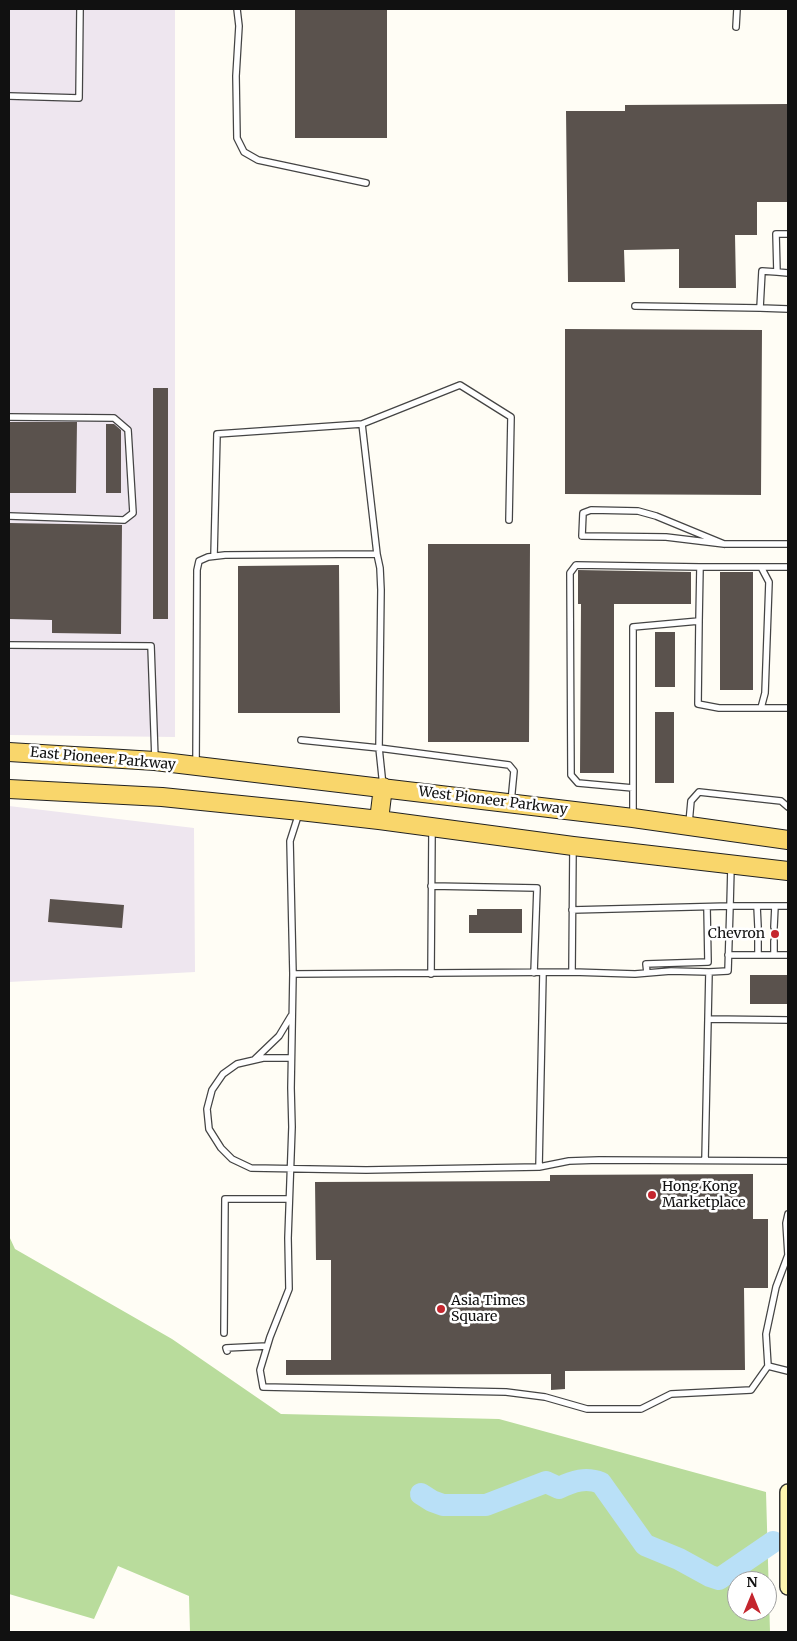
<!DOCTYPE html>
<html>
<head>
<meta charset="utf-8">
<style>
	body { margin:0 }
	#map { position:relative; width:797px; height:1641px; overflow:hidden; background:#fffdf5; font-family:Merriweather,serif }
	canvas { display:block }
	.frame { position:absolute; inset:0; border:10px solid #111; pointer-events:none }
	.north { position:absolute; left:727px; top:1571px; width:50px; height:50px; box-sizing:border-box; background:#fff; border:1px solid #a0a0a0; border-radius:50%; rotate:0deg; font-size:14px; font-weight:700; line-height:20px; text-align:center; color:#111 }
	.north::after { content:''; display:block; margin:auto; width:18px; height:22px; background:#c4262e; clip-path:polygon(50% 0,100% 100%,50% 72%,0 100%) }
</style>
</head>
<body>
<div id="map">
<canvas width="797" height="1641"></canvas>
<div class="frame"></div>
<div class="north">N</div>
</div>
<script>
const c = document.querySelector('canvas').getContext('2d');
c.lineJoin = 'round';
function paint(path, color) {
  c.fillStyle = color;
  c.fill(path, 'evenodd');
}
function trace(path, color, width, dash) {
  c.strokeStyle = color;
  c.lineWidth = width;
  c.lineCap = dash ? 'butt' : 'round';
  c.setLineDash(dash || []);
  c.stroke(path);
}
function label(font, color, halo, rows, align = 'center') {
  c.font = font + ' Merriweather,serif';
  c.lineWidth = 5;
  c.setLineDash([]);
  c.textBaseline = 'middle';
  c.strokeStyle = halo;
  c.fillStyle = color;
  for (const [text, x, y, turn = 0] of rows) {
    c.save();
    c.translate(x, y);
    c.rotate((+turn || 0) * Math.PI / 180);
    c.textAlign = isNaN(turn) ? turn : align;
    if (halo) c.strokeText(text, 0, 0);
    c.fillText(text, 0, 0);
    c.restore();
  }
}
paint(new Path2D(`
	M9,9H175V737L9,735Z
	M9,806L194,828L195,972L9,982Z`), '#eee6ef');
paint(new Path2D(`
	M9,1236L15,1249L172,1339L281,1414L499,1419L766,1492L770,1632H190L189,1596L118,1566L94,1619L9,1594ZM737,1581H767V1611H737Z`), '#b9dc9c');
trace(new Path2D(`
	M421,1494L432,1501L443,1505H486L546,1482L559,1488C573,1481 586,1477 601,1483L645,1545L679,1559L710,1576L719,1579L773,1542`), '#b9e0f7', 22);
paint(new Path2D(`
	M295,9H387V138H295Z
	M788,104V202H757V235H735L736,288H679V249L624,250L625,282H568L566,111H625V105Z
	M565,329L762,330L761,495L565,494Z
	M153,388H168V619H153Z
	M9,422H77L76,493H9Z
	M106,424H114L121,430V493H106Z
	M9,523L122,525L121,634L52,633V620L9,619Z
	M428,544H530L529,742H428Z
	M339,565L340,713H238V566Z
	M578,570L691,572V604H614V773H580L581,604H578Z
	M720,572H753V690H720Z
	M655,632H675V687H655Z
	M655,712H674V783H655Z
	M50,899L124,905L122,928L48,922Z
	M477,909H522V933H469V915H477Z
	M750,975H787V1004H750Z
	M753,1174V1219H768V1288H744L745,1370L565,1371V1389L551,1390V1374L286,1375V1360H331V1260H316L315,1182L550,1181V1175Z`), '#5a524d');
const lane = new Path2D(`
	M237,9L239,26L236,76L237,138L244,152L258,160L366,183
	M736,27L737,9
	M9,96L79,98L80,9
	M788,234H776L777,272L788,273
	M777,272L762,271L760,308L788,309
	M635,306L760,308
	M9,417L114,418L128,430L133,513L124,520L9,516
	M362,424L377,554
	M724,544L656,516L638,511L591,510L583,513L582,536L666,537L724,544H788
	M214,556L217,434L362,424L460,385L511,417L509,520
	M761,567H788
	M9,645L151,646L155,759
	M761,708H788
	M301,740L379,748L509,765L514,771L511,802
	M196,765L197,570L199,561L208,557L225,555L377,554L380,568L381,590L379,748L383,786
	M633,788L578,783L571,775L570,573L576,565L700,567
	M299,813L290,841L293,974L291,1088L292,1127L288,1238L289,1289L270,1337L260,1370L263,1387L506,1392L545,1397L587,1409H641L671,1394L751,1390L768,1366L788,1371
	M633,816V627L699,621L700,567H761L769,582L765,693L761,708H719L698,704L699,621
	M689,823L691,801L699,792L781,801L788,807
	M731,867L730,906H788
	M431,886L537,888L534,973
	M757,906L758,927
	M572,910L730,906L728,971L709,972
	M774,927L775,906
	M758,941V955
	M728,955H788
	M774,955V941
	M572,972L573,847
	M647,973L646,964L708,962L707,907
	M293,974L572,972L635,974L671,971L709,972L705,1160
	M431,974L432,831
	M708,1019L788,1020
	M291,1058H263L237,1064L223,1074L212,1090L207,1109L209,1129L221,1148L232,1159L251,1168L366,1170L539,1167L569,1161L599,1160L788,1161
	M255,1059L279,1036L291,1016
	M539,1167L543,973
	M224,1333L225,1199H289
	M227,1351L226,1348L267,1346
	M768,1366L766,1334L776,1287L788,1255L786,1223L788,1214`);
const secondary = new Path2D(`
	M788,1492V1587`);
const primary = new Path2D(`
	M9,752L155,761L633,818L788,840
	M9,789L162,797L300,811L379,820L573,846L788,871
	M379,820L383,787`);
trace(lane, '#444', 8);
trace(secondary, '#333', 18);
trace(primary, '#222', 20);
trace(lane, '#fff', 5.5);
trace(secondary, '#fff6b0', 15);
trace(primary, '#f9d66b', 18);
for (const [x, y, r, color] of [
	[775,934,5,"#c4262e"],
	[652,1195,5,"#c4262e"],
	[441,1309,5,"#c4262e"]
]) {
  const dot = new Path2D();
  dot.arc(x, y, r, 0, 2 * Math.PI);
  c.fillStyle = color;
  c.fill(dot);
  trace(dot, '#fff', 2);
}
label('14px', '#111', '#fff', [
	["East Pioneer Parkway",103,759,5],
	["West Pioneer Parkway",493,801,7]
]);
label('14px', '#111', '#fff', [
	["Chevron",765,934,"right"],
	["Hong Kong",662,1187],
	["Marketplace",662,1203],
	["Asia Times",451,1301],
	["Square",451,1317]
], 'left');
</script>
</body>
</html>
